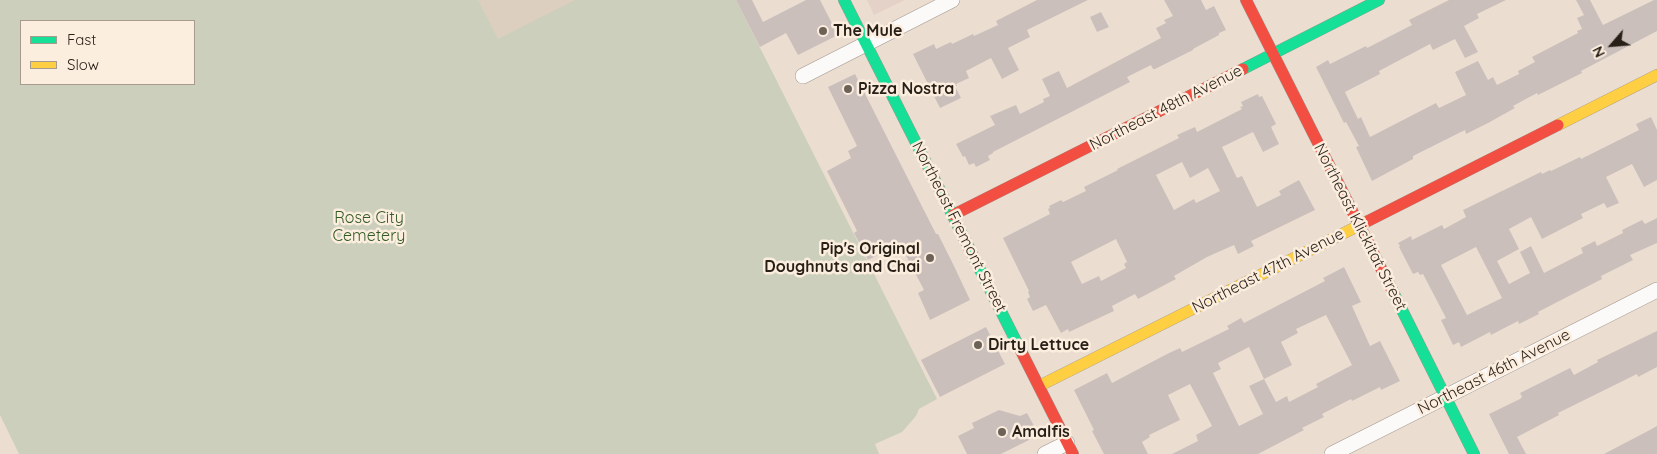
<!DOCTYPE html>
<html>
<head>
<meta charset="utf-8">
<style>
	body { margin:0 }
	#map { position:relative; width:1657px; height:454px; overflow:hidden; background:#ebded1; font-family:Quicksand,sans-serif }
	canvas { display:block }
	.legend { position:absolute; left:20px; top:20px; width:175px; height:65px; box-sizing:border-box; background:#fceedf; border:1px solid #a79b8f; margin:0; padding:6px 9px; list-style:none; font-size:15px; color:#281f16 }
	.legend li { display:flex; align-items:center; gap:10px; height:25px }
	.legend b { width:25px; border:1px solid #a79b8f }
	.north { position:absolute; left:1587px; top:20px; width:50px; height:50px; -webkit-text-stroke:4px #fceedf; paint-order:stroke; rotate:243deg; font-size:14px; font-weight:700; line-height:20px; text-align:center; color:#281f16 }
	.north::after { content:''; display:block; margin:auto; width:18px; height:22px; background:#281f16; clip-path:polygon(50% 0,100% 100%,50% 72%,0 100%) }
</style>
</head>
<body>
<div id="map">
<canvas width="1657" height="454"></canvas>
<ul class="legend">
<li><b style="height:6px;background:#16e098"></b>Fast</li>
<li><b style="height:6px;background:#ffcf43"></b>Slow</li>
</ul>
<div class="north">N</div>
</div>
<script>
const c = document.querySelector('canvas').getContext('2d');
c.lineJoin = 'round';
function paint(path, color) {
  c.fillStyle = color;
  c.fill(path, 'evenodd');
}
function trace(path, color, width, dash) {
  c.strokeStyle = color;
  c.lineWidth = width;
  c.lineCap = dash ? 'butt' : 'round';
  c.setLineDash(dash || []);
  c.stroke(path);
}
function label(font, color, halo, rows, align = 'center') {
  c.font = font + ' Quicksand,sans-serif';
  c.lineWidth = 5;
  c.setLineDash([]);
  c.textBaseline = 'middle';
  c.strokeStyle = halo;
  c.fillStyle = color;
  for (const [text, x, y, turn = 0] of rows) {
    c.save();
    c.translate(x, y);
    c.rotate((+turn || 0) * Math.PI / 180);
    c.textAlign = isNaN(turn) ? turn : align;
    if (halo) c.strokeText(text, 0, 0);
    c.fillText(text, 0, 0);
    c.restore();
  }
}
paint(new Path2D(`
	M867,0H905L874,15Z`), '#e4d1c8');
paint(new Path2D(`
	M476,0H579L497,41Z`), '#dccfbf');
paint(new Path2D(`
	M0,0H478L498,39L575,0H736L937,399L919,409L916,416L902,432L875,444L879,454H19L0,415ZM21,21H194V84H21Z`), '#cbcfbc');
paint(new Path2D(`
	M736,0H752L763,22L806,0H820L838,35L798,55L786,33L760,47Z
	M1037,0H1088L1027,30L1030,37L1008,48L1019,70L1002,79L991,58L966,71L969,78L956,84L957,86H955L961,98L940,108L913,54L934,44L936,49L951,42L952,44L973,34L974,36L998,25L996,21Z
	M1164,0H1201L1206,10L1214,6L1226,30L1219,33V35L1193,49V50L1155,69H1153L1151,65L1127,77L1130,82L993,152V153L988,156L990,160L976,167L974,163L969,165L965,156L963,157L956,144L995,125L990,116L1016,105L1020,114L1044,102L1043,99L1050,96L1042,79L1059,71L1067,88L1161,38L1156,28L1166,23L1164,20L1173,16Z
	M1449,0H1506L1477,14L1479,18L1464,26L1478,52L1465,58L1455,39L1433,50L1430,44L1379,71L1380,74L1345,92L1358,119L1361,117L1370,137L1436,103L1439,108L1466,95L1455,72L1478,61L1488,80L1493,77L1497,85L1519,74L1518,71L1535,62L1532,57L1578,33L1577,31L1582,29L1577,18L1584,15L1576,0H1590L1603,25L1654,0H1657V31L1581,71L1582,73L1538,95L1537,93L1513,106L1515,108L1488,123L1466,134L1465,130L1413,156V159L1372,181L1356,147L1359,146L1346,122L1344,123L1316,67L1328,60L1330,64L1366,46L1367,48L1412,25L1409,20Z
	M1101,12L1109,27L1097,32L1090,17Z
	M855,74L936,234H938L954,266L970,300L930,320L918,293L924,290L900,244L868,260L854,233L857,231L827,171L851,158L848,151L857,146L828,87Z
	M1258,94L1259,97L1262,96L1276,124L1271,127L1279,144L1263,152L1253,132L1222,147L1237,178L1242,176L1257,207L1281,195L1279,191L1299,180L1315,210L1251,241L1254,246L1238,254L1234,245L1207,257L1174,276L1176,279L1138,299L1135,294L1112,306L1114,311L1069,332L1068,329L1061,333L1046,305L1033,311L1027,299L1030,297L1028,292L1029,291L1003,238L1050,214L1048,209L1050,208L1049,206L1061,200L1063,202L1086,191L1084,187L1118,170L1117,169L1179,138L1177,135L1195,127L1197,132L1242,109L1240,107L1243,106L1241,102ZM1182,162L1190,178L1208,168L1220,191L1196,203L1194,199L1174,210L1156,175ZM1116,239L1127,262L1124,264L1126,268L1101,281L1099,276L1082,284L1071,262Z
	M1651,117L1657,130V180L1644,187L1632,164L1606,177L1619,203L1607,208L1604,203L1581,214L1583,218L1542,239L1531,217L1509,229L1519,249L1497,261L1509,284L1530,273L1520,252L1531,246L1544,273L1583,253L1581,248L1595,241L1597,246L1623,233L1622,230L1642,220L1645,224L1657,218V243L1630,255L1633,260L1601,276L1602,279L1538,312L1539,314L1519,324L1518,321L1491,335L1490,332L1461,347L1459,342L1453,345L1441,320L1446,318L1423,274L1420,275L1418,272L1413,274L1399,247L1400,246L1398,243L1411,236L1412,240L1442,225L1444,229L1466,217L1463,210L1541,172L1542,174L1550,170L1551,171L1580,157L1581,159L1639,130L1636,124ZM1476,247L1502,298L1467,315L1441,265Z
	M1344,267L1361,302L1352,306L1370,346L1380,341L1400,381L1381,390L1380,387L1352,401L1351,399L1322,414L1324,417L1302,428L1304,430L1258,454H1172L1198,441L1196,435L1212,426L1190,384L1168,395L1180,420L1149,435L1150,437L1142,442L1148,454H1104L1092,431L1094,430L1074,390L1107,373L1112,383L1167,354L1180,348L1182,352L1229,329L1227,326L1241,318L1244,323L1325,281L1323,278ZM1326,315L1352,365L1316,384L1318,387L1289,402L1287,396L1276,402L1264,379L1292,365L1281,342L1298,333L1296,329ZM1249,347L1264,379L1249,386L1263,414L1239,426L1213,373L1221,369L1218,363Z
	M986,327L1005,364L940,397L921,360Z
	M1657,331V367L1638,377L1637,374L1558,413L1559,415L1517,437L1526,454H1509L1489,414L1520,399L1522,397L1520,393L1570,368L1574,375L1598,362L1597,360Z
	M999,410L1020,416L1027,413L1039,435L1001,454H967L958,436L974,428L972,423Z
	M1657,426V454H1604L1646,432Z`), '#cbbfbc');
const street = new Path2D(`
	M803,76L952,0
	M1045,454L1067,443
	M1332,454L1657,290`);
const fast = new Path2D(`
	M844,0L1019,347
	M1243,69L1379,0
	M1393,292L1474,454`);
const slow = new Path2D(`
	M1558,125L1657,75
	M1039,386L1368,221`);
const jam = new Path2D(`
	M1246,0L1393,292
	M953,215L1243,69
	M1368,221L1558,125
	M1019,347L1073,454`);
trace(street, '#a0968c', 16);
trace(fast, '#a0968c', 12);
trace(slow, '#a0968c', 12);
trace(jam, '#a0968c', 12);
trace(street, '#fcfaf8', 15);
trace(fast, '#16e098', 11);
trace(slow, '#ffcf43', 11);
trace(jam, '#f24e42', 11);
for (const [x, y, r, color] of [
	[823,31,5,"#6c6257"],
	[848,89,5,"#6c6257"],
	[930,258,5,"#6c6257"],
	[978,345,5,"#6c6257"],
	[1002,432,5,"#6c6257"]
]) {
  const dot = new Path2D();
  dot.arc(x, y, r, 0, 2 * Math.PI);
  c.fillStyle = color;
  c.fill(dot);
  trace(dot, '#fceedf', 2);
}
label('bold 16px', '#281f16', '#fceedf', [
	["The Mule",833,31],
	["Pizza Nostra",858,89],
	["Pip's Original",920,249,"right"],
	["Doughnuts and Chai",920,267,"right"],
	["Dirty Lettuce",988,345],
	["Amalfis",1012,432]
], 'left');
label('16px', '#281f16', '#fceedf', [
	["Northeast 48th Avenue",1166,108,-27],
	["Northeast Fremont Street",959,227,63],
	["Northeast Klickitat Street",1360,227,63],
	["Northeast 47th Avenue",1268,271,-27],
	["Northeast 46th Avenue",1494,372,-27]
]);
label('16px', '#335b25', '#fceedf', [
	["Rose City",369,218],
	["Cemetery",369,236]
]);
</script>
</body>
</html>
